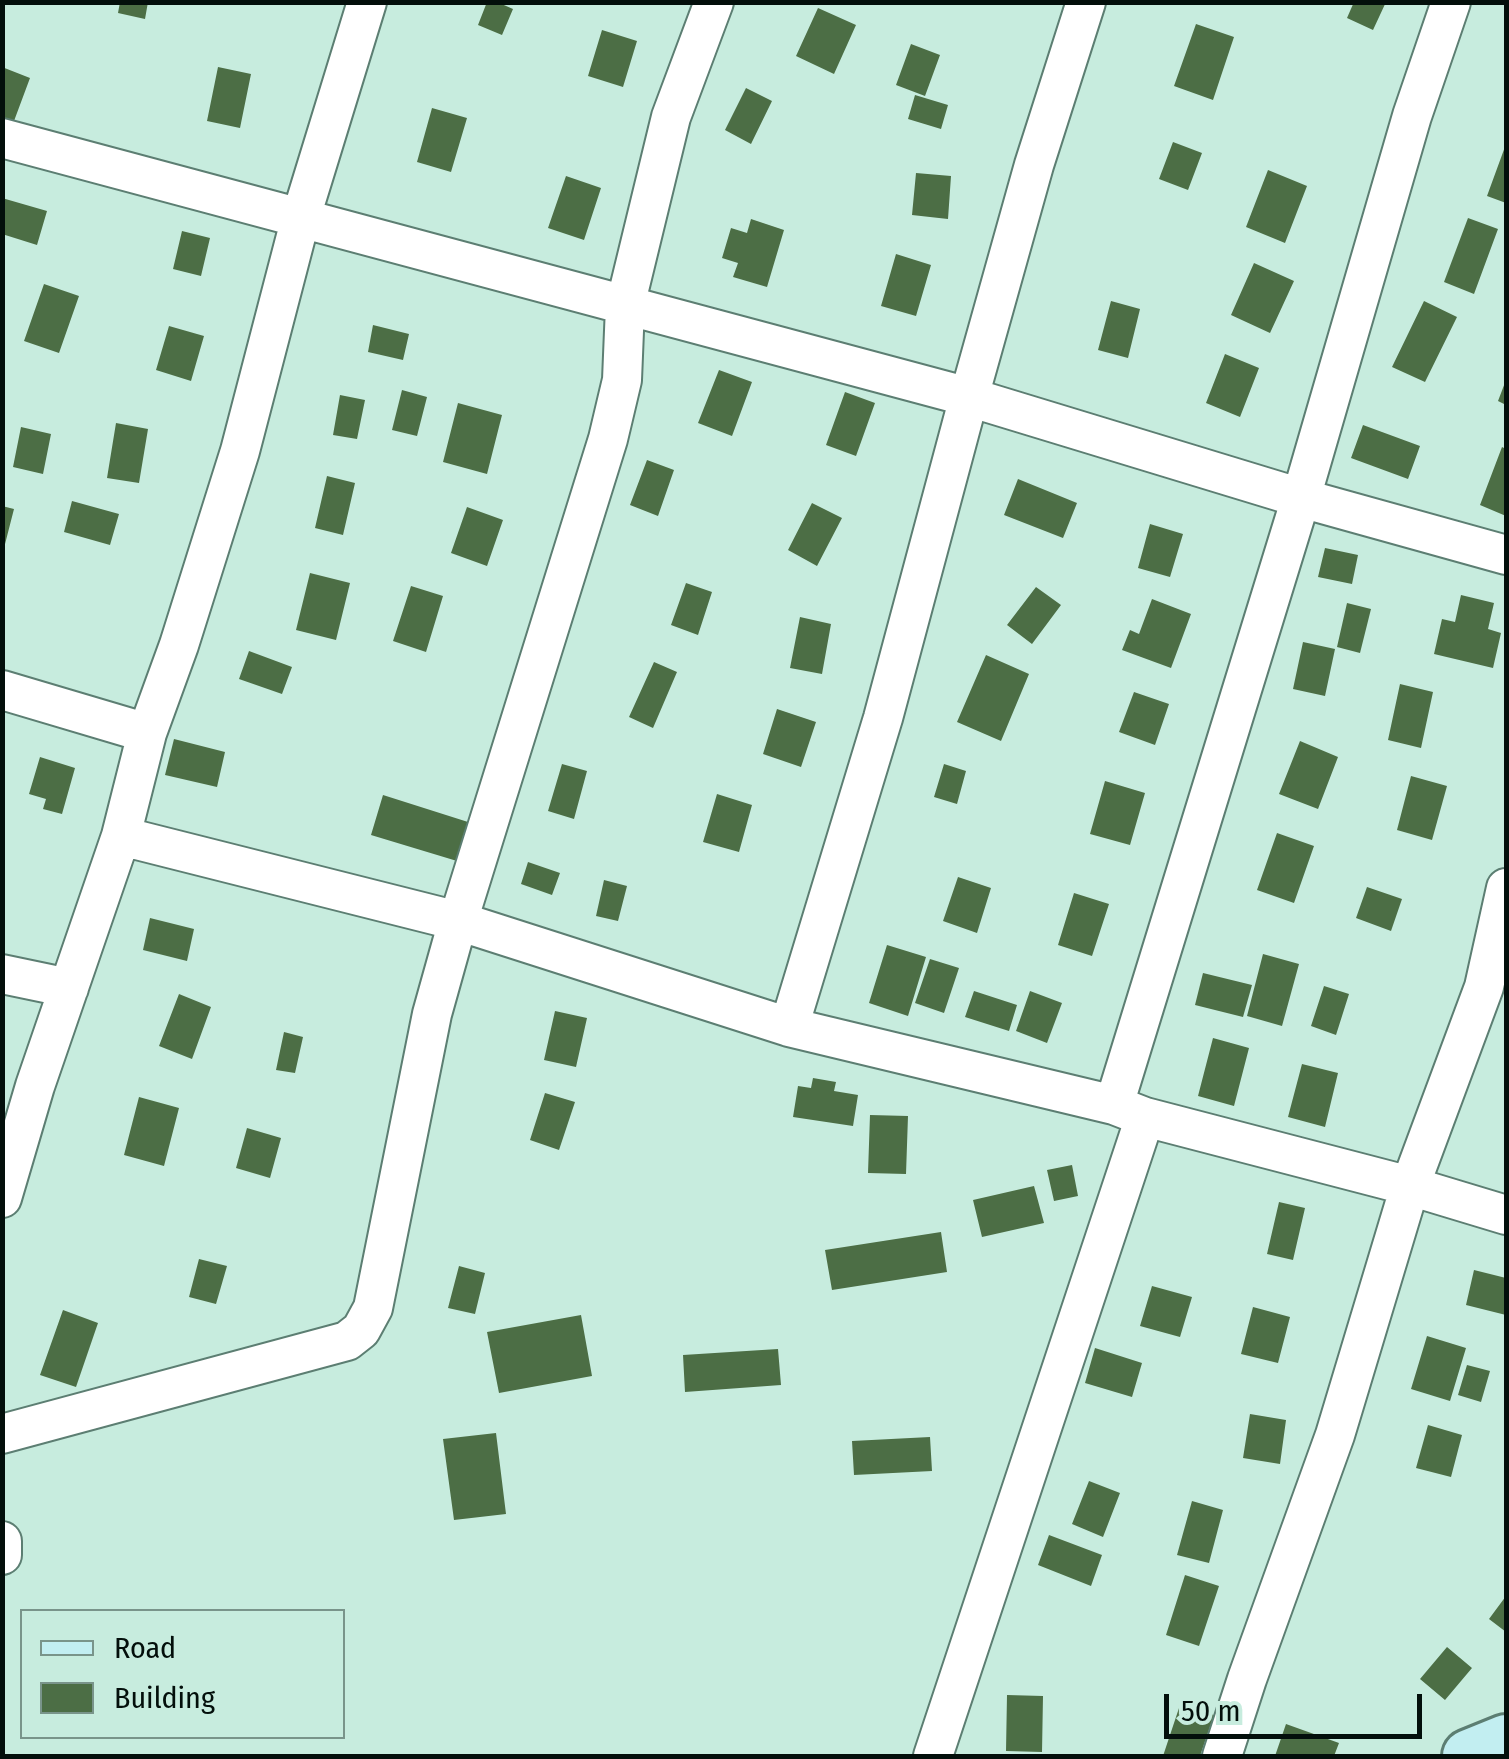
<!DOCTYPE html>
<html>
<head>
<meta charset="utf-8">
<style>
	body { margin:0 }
	#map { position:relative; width:1509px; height:1759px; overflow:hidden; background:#c7ecde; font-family:"Fira Sans Condensed",sans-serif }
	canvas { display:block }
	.frame { position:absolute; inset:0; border:5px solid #030f0b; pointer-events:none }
	.legend { position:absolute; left:20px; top:1609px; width:325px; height:130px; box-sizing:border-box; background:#c7ecde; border:2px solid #79948a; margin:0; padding:12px 18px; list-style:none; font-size:30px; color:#030f0b }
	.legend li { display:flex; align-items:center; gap:20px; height:50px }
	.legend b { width:50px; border:2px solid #79948a }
	.scale { position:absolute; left:1164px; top:1694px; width:258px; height:45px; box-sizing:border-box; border:5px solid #030f0b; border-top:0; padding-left:12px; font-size:30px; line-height:35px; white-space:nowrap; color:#030f0b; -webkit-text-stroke:8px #c7ecde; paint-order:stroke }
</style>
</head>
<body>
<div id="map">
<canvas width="1509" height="1759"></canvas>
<div class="frame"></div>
<ul class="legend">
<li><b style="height:12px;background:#c2eef1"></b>Road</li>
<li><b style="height:28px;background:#4c6e45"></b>Building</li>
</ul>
<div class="scale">50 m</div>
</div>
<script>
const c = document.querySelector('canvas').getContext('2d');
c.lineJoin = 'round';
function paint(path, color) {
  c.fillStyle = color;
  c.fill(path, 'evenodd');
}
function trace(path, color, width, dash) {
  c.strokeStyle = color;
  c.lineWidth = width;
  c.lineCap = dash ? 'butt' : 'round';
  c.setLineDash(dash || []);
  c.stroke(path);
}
paint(new Path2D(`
	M120,2H148L145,19L118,13Z
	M487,2H497L513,9L502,35L478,25Z
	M1354,2H1386L1373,30L1347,18Z
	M818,8L856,25L834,74L796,56Z
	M1196,24L1234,37L1213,100L1174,86Z
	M602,30L637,41L623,87L588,76Z
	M911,44L940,55L925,96L896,85Z
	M2,67L30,78L14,121L2,117Z
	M218,67L251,74L240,128L207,121Z
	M746,88L772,101L751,144L725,130Z
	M915,95L948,105L941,129L908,119Z
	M432,108L467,118L451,172L417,162Z
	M1173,142L1202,153L1188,190L1159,179Z
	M1506,144V203L1487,196Z
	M1268,170L1307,186L1285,243L1246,227Z
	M916,173L951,176L948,219L912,215Z
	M566,176L601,188L584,240L548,228Z
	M2,198L47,211L37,245L2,234Z
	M1468,218L1498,229L1474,294L1444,282Z
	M751,219L784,230L767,287L733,277L738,263L722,258L731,228L747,233Z
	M182,231L210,238L201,276L173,269Z
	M896,254L931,265L916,316L881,306Z
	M1254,263L1294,281L1270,333L1231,315Z
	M44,284L79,296L59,353L24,341Z
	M1111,301L1140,309L1128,358L1098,350Z
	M1424,301L1457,317L1425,382L1392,367Z
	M373,325L409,334L403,360L368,352Z
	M169,326L204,336L191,381L156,370Z
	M1225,354L1259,368L1240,417L1206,403Z
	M719,370L752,382L732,436L698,423Z
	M1506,380V405L1498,401Z
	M402,390L427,397L417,436L392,430Z
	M845,392L875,403L856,456L826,445Z
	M340,395L365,400L357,439L333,435Z
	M458,403L502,415L487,474L443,462Z
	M116,423L148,429L139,483L107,478Z
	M1363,425L1420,446L1408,479L1351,458Z
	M21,427L51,434L43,474L13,467Z
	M1502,447L1506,449V516L1480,505Z
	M647,460L674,470L658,516L630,505Z
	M327,476L355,483L343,535L315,528Z
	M1018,479L1077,503L1063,538L1004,515Z
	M72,501L119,514L110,545L64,532Z
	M812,503L842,518L817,566L788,550Z
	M2,506L14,509L4,548H2Z
	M467,507L503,520L487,566L451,553Z
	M1150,524L1183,534L1170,577L1138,568Z
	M1325,548L1358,555L1352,584L1318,577Z
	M310,573L350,583L336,640L296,630Z
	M686,583L712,592L698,635L671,625Z
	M411,586L443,596L426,652L393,641Z
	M1036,587L1061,605L1032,644L1007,625Z
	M1461,595L1494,603L1488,629L1501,633L1493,668L1434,654L1442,619L1455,622Z
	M1152,599L1191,614L1171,668L1122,650L1130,630L1139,634Z
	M1347,603L1371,609L1360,653L1337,647Z
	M800,617L831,624L822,674L790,668Z
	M1303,642L1335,649L1325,696L1293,689Z
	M249,651L292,667L282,694L239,679Z
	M986,655L1029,674L1001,741L957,722Z
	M654,662L677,672L653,728L629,717Z
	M1400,684L1433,692L1421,748L1388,740Z
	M1134,692L1169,704L1155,745L1119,732Z
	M777,709L816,722L801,767L763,754Z
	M174,739L225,752L217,787L165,775Z
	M1300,741L1338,757L1318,809L1279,794Z
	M40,757L75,768L62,814L43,809L46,799L29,794Z
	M562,764L587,771L574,819L548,811Z
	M944,764L966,771L957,804L934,797Z
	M1411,776L1447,786L1432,840L1397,830Z
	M1105,781L1145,793L1130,845L1090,834Z
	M717,794L752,805L739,852L703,842Z
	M383,795L468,822L457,861L371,835Z
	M1277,833L1314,846L1294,903L1257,890Z
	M528,862L560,873L552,895L521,884Z
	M958,877L991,888L977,933L943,921Z
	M604,880L627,886L618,921L596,916Z
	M1367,887L1402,899L1391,931L1356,918Z
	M1074,893L1109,904L1092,956L1058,945Z
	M150,918L194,929L187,961L143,950Z
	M887,945L926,957L908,1016L869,1003Z
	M1263,954L1299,964L1282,1026L1247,1016Z
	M930,959L959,968L944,1013L915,1003Z
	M1203,973L1252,985L1243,1017L1195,1005Z
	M1324,986L1349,994L1336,1035L1311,1026Z
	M974,991L1017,1005L1009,1031L965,1017Z
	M1030,991L1062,1003L1047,1043L1016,1031Z
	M179,994L211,1007L192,1059L159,1046Z
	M555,1011L587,1018L576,1067L544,1060Z
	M284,1032L303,1037L295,1073L276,1070Z
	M1213,1038L1249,1048L1234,1106L1198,1096Z
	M1302,1064L1338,1073L1325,1127L1288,1117Z
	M813,1078L836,1082L834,1091L858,1095L853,1126L793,1117L798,1086L811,1088Z
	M545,1093L575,1102L559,1150L530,1140Z
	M139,1097L179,1108L164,1166L124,1155Z
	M870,1115L908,1116L906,1174L868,1173Z
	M247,1128L281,1138L270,1178L236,1168Z
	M1072,1165L1078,1196L1054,1201L1047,1170Z
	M1034,1186L1044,1223L982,1237L973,1200Z
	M1279,1202L1305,1208L1293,1260L1267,1254Z
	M941,1232L947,1272L832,1290L825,1250Z
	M199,1259L227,1266L216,1304L189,1297Z
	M459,1266L485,1273L475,1314L448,1308Z
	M1474,1270L1506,1278V1315L1466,1305Z
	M1152,1286L1192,1297L1180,1337L1140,1326Z
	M1253,1307L1290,1317L1278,1363L1241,1354Z
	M63,1310L98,1323L76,1387L40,1375Z
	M581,1315L592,1376L499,1393L487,1332Z
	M1427,1336L1466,1348L1450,1401L1411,1389Z
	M1095,1348L1142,1363L1132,1397L1085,1383Z
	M778,1349L781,1385L685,1392L683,1355Z
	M1467,1365L1490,1371L1481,1402L1458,1395Z
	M1250,1414L1286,1420L1280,1464L1243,1458Z
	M1428,1425L1462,1435L1451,1477L1416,1468Z
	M496,1433L506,1514L454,1520L443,1439Z
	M930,1437L932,1471L854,1475L852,1441Z
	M1089,1481L1120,1493L1103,1537L1072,1524Z
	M1192,1501L1223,1510L1209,1563L1177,1555Z
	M1049,1535L1102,1555L1091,1586L1038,1565Z
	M1185,1575L1219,1586L1199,1646L1166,1635Z
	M1506,1596V1632L1489,1619Z
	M1447,1647L1472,1668L1445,1700L1420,1679Z
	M1007,1695L1043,1696L1042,1752L1006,1751Z
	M1180,1705L1214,1715L1200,1756H1163Z
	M1286,1724L1339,1743L1334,1756H1275Z`), '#4c6e45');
const street = new Path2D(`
	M2,138L969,397L1301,498L1506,555
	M2,690L147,733
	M121,836L458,921L789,1027L1114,1105L1145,1117L1410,1186L1506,1215
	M2,974L69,988
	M789,1027L883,718L969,397L1034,165L1086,2
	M1114,1105L1301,498L1412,116L1451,2
	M2,1198L35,1086L121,836L147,733L179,645L240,451L301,217L367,2
	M2,1434L347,1341L361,1330L373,1308L432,1014L458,921L608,439L622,380L625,306L671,117L714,2
	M2,1541V1555
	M933,1756L1145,1117
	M1222,1756L1247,1679L1335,1435L1410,1186L1484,987L1506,888`);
const secondary = new Path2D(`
	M1469,1756L1506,1741`);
trace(street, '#5c7e72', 42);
trace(secondary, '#5c7e72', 58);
trace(street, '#fff', 38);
trace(secondary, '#c2eef1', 52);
</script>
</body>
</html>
